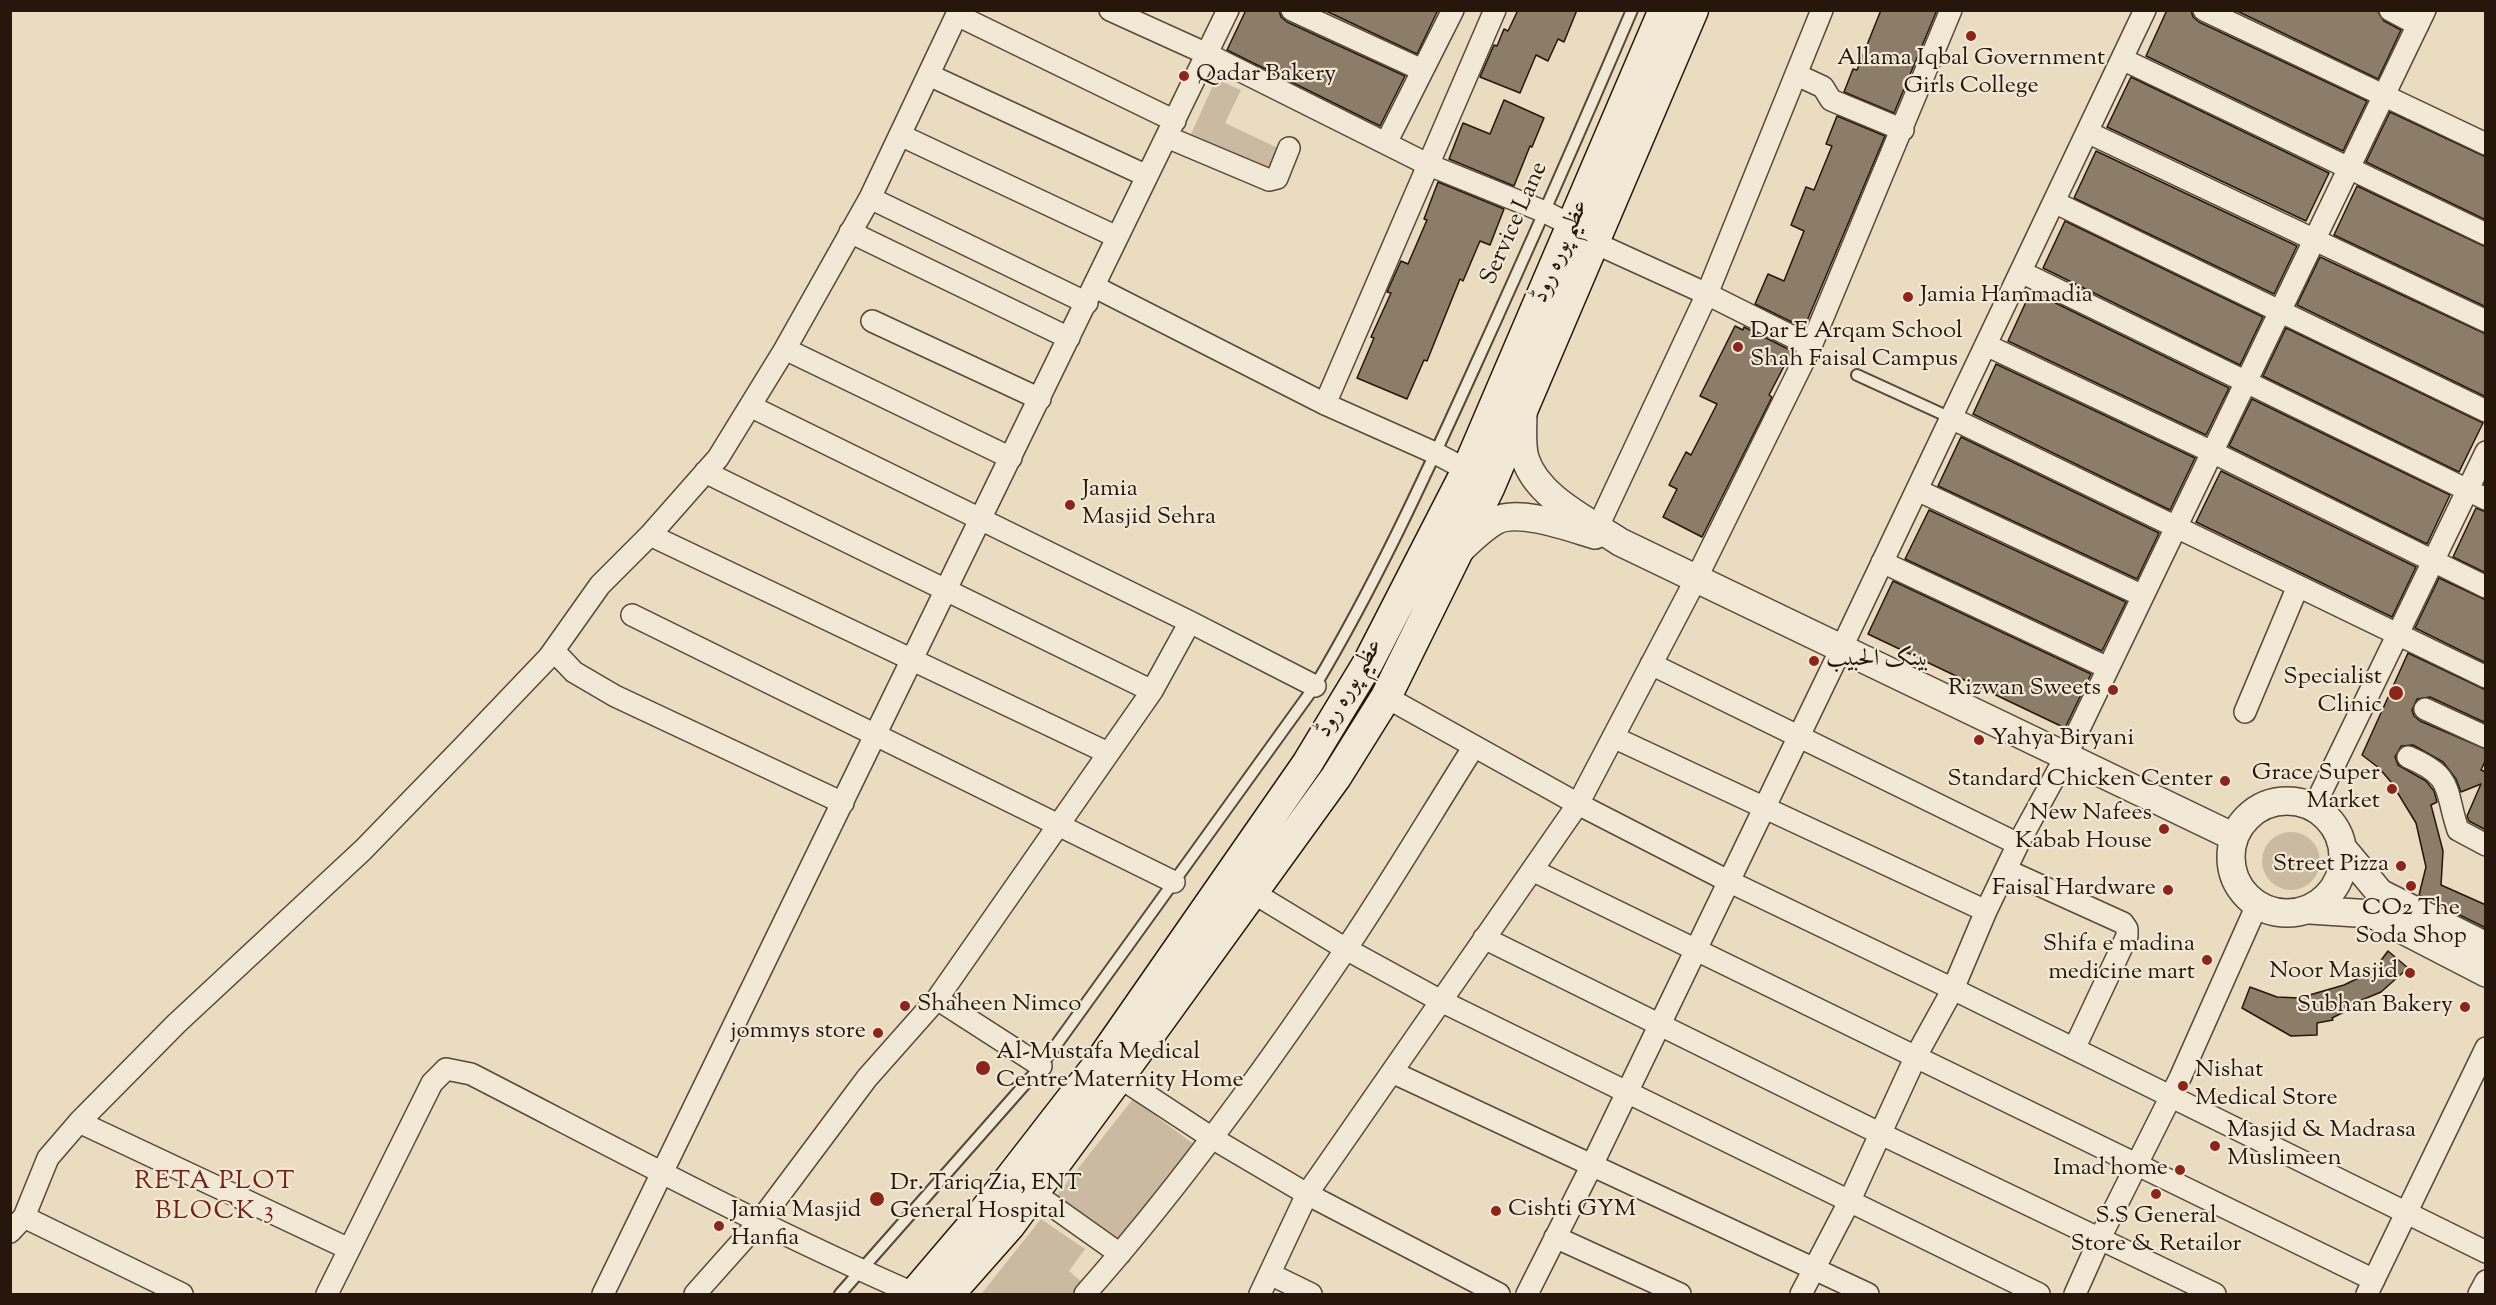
<!DOCTYPE html>
<html>
<head>
<meta charset="utf-8">
<style>
	body { margin:0 }
	#map { position:relative; width:2496px; height:1305px; overflow:hidden; background:#eadcc0; font-family:"Sorts Mill Goudy",serif }
	canvas { display:block }
	.frame { position:absolute; inset:0; border:12px solid #26160b; pointer-events:none }
</style>
</head>
<body>
<div id="map">
<canvas width="2496" height="1305"></canvas>
<div class="frame"></div>
</div>
<script>
const c = document.querySelector('canvas').getContext('2d');
c.lineJoin = 'round';
function paint(path, color) {
  c.fillStyle = color;
  c.fill(path, 'evenodd');
}
function trace(path, color, width, dash) {
  c.strokeStyle = color;
  c.lineWidth = width;
  c.lineCap = dash ? 'butt' : 'round';
  c.setLineDash(dash || []);
  c.stroke(path);
}
function label(font, color, halo, rows, align = 'center') {
  c.font = font + ' "Sorts Mill Goudy",Amiri,serif';
  c.lineWidth = 4.5;
  c.setLineDash([]);
  c.textBaseline = 'middle';
  c.strokeStyle = halo;
  c.fillStyle = color;
  for (const [text, x, y, turn = 0] of rows) {
    c.save();
    c.translate(x, y);
    c.rotate((+turn || 0) * Math.PI / 180);
    c.textAlign = isNaN(turn) ? turn : align;
    if (halo) c.strokeText(text, 0, 0);
    c.fillText(text, 0, 0);
    c.restore();
  }
}
paint(new Path2D(`
	M1216,79L1241,90L1225,123L1280,149L1271,171L1191,134Z
	M2262 861a29 29 0 1 1 58 0a29 29 0 1 1-58 0Z
	M1133,1099L1196,1146L1123,1241L1057,1195Z
	M1041,1219L1085,1249L1069,1271L1084,1284L1075,1294L982,1293Z`), '#c9baa1');
const building = new Path2D(`
	M1246,10H1279L1281,17L1287,22L1405,76L1380,126L1227,50Z
	M1324,10H1438L1417,54Z
	M1518,10H1577L1564,42L1558,39L1548,61L1536,55L1520,93L1480,77L1494,45L1497,46L1504,29L1508,31Z
	M1881,10H1937L1894,113L1844,92L1853,69L1857,70Z
	M2167,10H2191L2193,17L2199,22L2367,101L2343,151L2146,56Z
	M2235,10H2377L2384,21L2401,30L2378,79Z
	M2131,77L2329,173L2306,221L2107,127Z
	M1504,100L1544,118L1532,147L1530,146L1514,186L1449,159L1463,123L1490,134Z
	M2390,112L2486,157V220L2366,162Z
	M1837,116L1885,136L1804,328L1755,304L1768,274L1784,281L1804,231L1791,225L1806,187L1814,190L1832,146L1826,144Z
	M2096,151L2297,246L2274,294L2074,198Z
	M1438,182L1504,209L1490,245L1480,241L1463,281L1460,279L1427,361L1424,360L1407,399L1357,378L1374,338L1371,337L1391,293L1387,292L1401,261L1408,264L1427,220L1424,219Z
	M2357,186L2486,247V307L2334,235Z
	M2065,221L2263,317L2240,365L2043,268Z
	M2320,257L2486,334V397L2297,305Z
	M2031,291L2229,388L2206,435L2008,341Z
	M1735,326L1743,330L1744,327L1792,351L1769,395L1772,397L1702,537L1663,517L1677,489L1669,485L1686,452L1691,455L1717,404L1700,396Z
	M2286,328L2483,423L2459,472L2263,376Z
	M1996,364L2195,458L2170,510L1973,414Z
	M2252,399L2450,495L2427,544L2229,446Z
	M1961,437L2159,533L2137,579L1938,486Z
	M2221,471L2416,567L2392,617L2196,522Z
	M2476,508L2486,512V573L2453,557Z
	M1929,510L2126,602L2102,651L1905,559Z
	M2439,578L2486,600V663L2415,628Z
	M1893,581L2091,674L2065,728L1868,634Z
	M2408,653L2486,690V723L2430,697L2417,699L2412,710L2414,716L2420,721L2486,749V759L2481,770L2486,772V830L2469,821L2467,816L2481,784L2461,792L2456,779L2443,762L2413,745L2401,746L2395,757L2398,765L2426,781L2434,791L2437,802L2431,805L2443,851L2441,885L2486,905V928L2419,895L2426,867L2416,823L2391,782L2379,768L2362,755Z
	M2388,951L2408,968L2381,992L2357,1002L2358,1005L2332,1018L2333,1020L2317,1023V1035L2291,1036L2242,1008L2250,987L2277,997L2299,998L2344,985L2373,971Z`);
paint(building, '#8c7d69');
trace(building, '#26160b', 1.5);
const service = new Path2D(`
	M1857,375L1951,418
	M840,1294L1041,1066L1315,686C1374,587 1423,481 1471,375C1526,254 1580,132 1632,10`);
const minor = new Path2D(`
	M1110,10L1207,54L1429,165L1545,212L1573,226
	M1292,10L1422,70
	M2204,10L2486,144
	M2390,10L2418,25
	M957,15L1175,121
	M2122,59L2486,234
	M929,75L1147,176
	M1797,75L1823,87L1831,100L1903,130
	M2087,132L2486,321
	M900,135L1117,237
	M1167,137L1269,180L1277,178L1289,148
	M1386,143L1453,10
	M870,198L1087,303
	M2054,202L2486,411
	M850,232L1069,338
	M1595,243L1707,294L1822,10
	M2021,272L2486,499
	M1095,287L1325,404L1435,453L1467,470
	M872,321L1040,399
	M1986,345L2212,452L2486,587
	M785,349L1011,458
	M1325,404L1495,10
	M750,406L1190,622L1315,686
	M1951,418L2486,677
	M705,472L1152,691
	M1917,490L2143,596
	M650,535L1108,753
	M1594,535L1707,294L1811,346
	M1882,562L2108,668
	M632,615L1174,882
	M554,651L574,672L615,696L843,803
	M1651,664L2018,844
	M1386,697L1578,804L1728,881L1953,989L2486,1252
	M2425,709L2486,737
	M2245,712L2298,586
	M1613,737L1986,911
	M2408,757C2455,777 2444,789 2458,830L2486,845
	M2314,807L2486,452
	M1532,870L2374,1280
	M2006,870L2123,923L2127,929V936L2074,1049
	M1252,892L1346,949L1441,1001L2039,1294
	M1484,938L1879,1133L2215,1294
	M937,999L1041,1066
	M1392,1072L1868,1294
	M1119,1077L1212,1138L1307,1194L1499,1294
	M79,1122L349,1249
	M1034,1193L1120,1254
	M24,1217L182,1294
	M10,1232L24,1217L48,1158L79,1122L177,1023L363,850L464,746L549,657L600,585L650,535L718,458L785,349L870,198L959,10
	M1555,1237L1680,1294
	M1270,1274L1311,1294
	M327,1294L432,1083L446,1069L471,1074C617,1149 763,1228 915,1294
	M603,1294L1228,10
	M695,1294L760,1221L867,1078L937,999L1152,691L1190,622
	M1085,1294C1179,1188 1263,1072 1342,955C1388,887 1430,816 1473,748
	M1260,1294L1307,1194L1578,804L1696,579L1811,346L1951,10
	M1527,1294L1592,1165L1841,649L2145,10
	M1801,1294L1849,1202L1916,1056L1953,989L1986,911L2018,844L2066,756L2425,10
	M2075,1294L2100,1238L2180,1078L2257,905
	M2367,1294L2486,1048
	M2479,1294L2486,1281`);
const tertiary = new Path2D(`
	M1523,411C1523,426 1521,444 1525,458C1537,497 1587,520 1620,542L2234,837
	M1459,551C1470,541 1481,529 1495,521C1518,508 1571,528 1595,535
	M2231 857a56 56 0 1 1 112 0a56 56 0 1 1-112 0Z
	M2344,850L2380,893L2486,946
	M2310,910L2372,914L2486,973`);
const secondary = new Path2D(`
	M914,1294L983,1213L1097,1066L1307,764L1368,663L1467,470L1664,10
	M949,1294L1010,1225L1119,1077L1336,777L1386,697L1489,488L1693,10`);
trace(service, '#574838', 14);
trace(minor, '#574838', 24);
trace(tertiary, '#574838', 30);
trace(secondary, '#26160b', 33);
trace(service, '#f1e8d6', 10);
trace(minor, '#f1e8d6', 21);
trace(tertiary, '#f1e8d6', 27);
trace(secondary, '#f1e8d6', 30);
for (const [x, y, r, color] of [
	[1971,36,6,"#8f2418"],
	[1184,76,6,"#8f2418"],
	[1908,297,6,"#8f2418"],
	[1738,347,6,"#8f2418"],
	[1070,505,6,"#8f2418"],
	[1814,661,6,"#8f2418"],
	[2113,690,6,"#8f2418"],
	[2396,693,8,"#8f2418"],
	[1979,740,6,"#8f2418"],
	[2225,781,6,"#8f2418"],
	[2392,789,6,"#8f2418"],
	[2164,829,6,"#8f2418"],
	[2401,866,6,"#8f2418"],
	[2411,886,6,"#8f2418"],
	[2168,890,6,"#8f2418"],
	[2207,960,6,"#8f2418"],
	[2410,973,6,"#8f2418"],
	[905,1006,6,"#8f2418"],
	[2465,1007,6,"#8f2418"],
	[878,1033,6,"#8f2418"],
	[983,1068,8,"#8f2418"],
	[2183,1086,6,"#8f2418"],
	[2215,1146,6,"#8f2418"],
	[2180,1170,6,"#8f2418"],
	[2156,1194,6,"#8f2418"],
	[877,1199,8,"#8f2418"],
	[1496,1211,6,"#8f2418"],
	[719,1226,6,"#8f2418"]
]) {
  const dot = new Path2D();
  dot.arc(x, y, r, 0, 2 * Math.PI);
  c.fillStyle = color;
  c.fill(dot);
  trace(dot, '#f1e8d6', 2);
}
label('24px', '#26160b', '#f1e8d6', [
	["Allama Iqbal Government",1971,60,"center"],
	["Girls College",1971,88,"center"],
	["Qadar Bakery",1196,76],
	["Jamia Hammadia",1920,297],
	["Dar E Arqam School",1750,333],
	["Shah Faisal Campus",1750,361],
	["Jamia",1082,491],
	["Masjid Sehra",1082,519],
	["بينک الحبيب",1826,661],
	["Specialist",2382,679,"right"],
	["Clinic",2382,707,"right"],
	["Rizwan Sweets",2101,690,"right"],
	["Yahya Biryani",1991,740],
	["Grace Super",2380,775,"right"],
	["Market",2380,803,"right"],
	["Standard Chicken Center",2213,781,"right"],
	["New Nafees",2152,815,"right"],
	["Kabab House",2152,843,"right"],
	["Street Pizza",2389,866,"right"],
	["Faisal Hardware",2156,890,"right"],
	["CO2 The",2411,910,"center"],
	["Soda Shop",2411,938,"center"],
	["Shifa e madina",2195,946,"right"],
	["medicine mart",2195,974,"right"],
	["Noor Masjid",2398,973,"right"],
	["Shaheen Nimco",917,1006],
	["Subhan Bakery",2453,1007,"right"],
	["jommys store",866,1033,"right"],
	["Al-Mustafa Medical",996,1054],
	["Centre Maternity Home",996,1082],
	["Nishat",2195,1072],
	["Medical Store",2195,1100],
	["Masjid & Madrasa",2227,1132],
	["Muslimeen",2227,1160],
	["Imad home",2168,1170,"right"],
	["Dr. Tariq Zia, ENT",890,1185],
	["General Hospital",890,1213],
	["Cishti GYM",1508,1211],
	["Jamia Masjid",731,1212],
	["Hanfia",731,1240],
	["S.S General",2156,1218,"center"],
	["Store & Retailor",2156,1246,"center"]
], 'left');
label('24px', '#26160b', '#f1e8d6', [
	["Service Lane",1516,224,-66],
	["عظیم پورہ روڈ",1562,252,-67],
	["عظیم پورہ روڈ",1351,689,-60]
]);
c.letterSpacing = '1.5px';
label('26px', '#7a1f14', '#f1e8d6', [
	["RETA PLOT",215,1184],
	["BLOCK 3",215,1214]
]);
c.letterSpacing = '0px';
</script>
</body>
</html>
